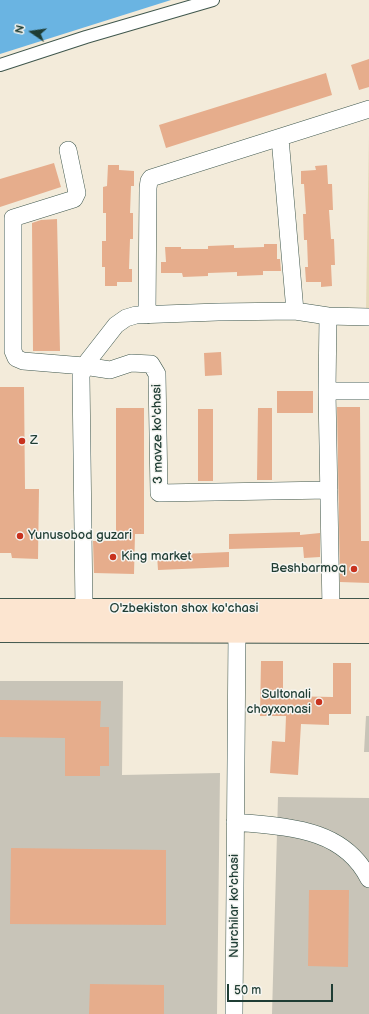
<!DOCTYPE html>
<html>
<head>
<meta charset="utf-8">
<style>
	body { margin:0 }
	#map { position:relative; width:369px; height:1014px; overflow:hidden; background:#f3ebda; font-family:"Balsamiq Sans",sans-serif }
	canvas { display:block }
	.north { position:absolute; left:12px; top:12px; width:40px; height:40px; -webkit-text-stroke:3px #f6f6f2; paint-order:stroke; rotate:283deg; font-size:11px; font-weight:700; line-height:16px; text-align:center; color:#1f3d34 }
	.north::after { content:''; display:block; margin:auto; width:14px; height:18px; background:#1f3d34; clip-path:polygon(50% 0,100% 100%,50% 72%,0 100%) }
	.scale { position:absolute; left:227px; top:984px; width:106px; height:18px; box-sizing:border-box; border:2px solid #1f3d34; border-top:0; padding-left:5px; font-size:12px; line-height:14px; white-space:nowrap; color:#1f3d34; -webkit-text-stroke:3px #f6f6f2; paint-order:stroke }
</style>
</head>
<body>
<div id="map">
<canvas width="369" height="1014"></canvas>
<div class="north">N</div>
<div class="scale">50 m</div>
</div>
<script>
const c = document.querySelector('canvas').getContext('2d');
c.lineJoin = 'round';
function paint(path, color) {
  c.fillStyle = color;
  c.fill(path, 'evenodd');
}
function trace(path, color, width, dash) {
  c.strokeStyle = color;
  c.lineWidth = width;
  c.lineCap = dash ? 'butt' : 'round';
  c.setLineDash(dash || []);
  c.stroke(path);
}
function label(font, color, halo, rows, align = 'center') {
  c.font = font + ' "Balsamiq Sans",sans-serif';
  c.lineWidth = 3;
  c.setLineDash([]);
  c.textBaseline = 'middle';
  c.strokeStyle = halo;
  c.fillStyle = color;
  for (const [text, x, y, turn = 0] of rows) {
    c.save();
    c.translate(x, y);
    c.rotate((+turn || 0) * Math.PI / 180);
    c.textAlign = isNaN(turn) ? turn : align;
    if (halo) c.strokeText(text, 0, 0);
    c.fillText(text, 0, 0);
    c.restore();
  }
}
paint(new Path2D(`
	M369,135V309H366Z`), '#e6daba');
paint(new Path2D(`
	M0,681H123L122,775L220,773L217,1014H0Z
	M366,716H369V752H364Z
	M278,797L369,798V1014H272Z`), '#c8c4b8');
paint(new Path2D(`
	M0,0H171L0,54Z`), '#6ab4e2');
paint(new Path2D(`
	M369,59V87L359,90L351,65Z
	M326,73L332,95L166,148L159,125Z
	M54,163L61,187L0,207V179Z
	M108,165H119V170L134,171V186H131L130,213H133V239H130L129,269H132V282H117V286H105V267H102V241H106V213H103V187L107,186Z
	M327,165L328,184H332L333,210H329L331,239H334L335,265H331L332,286L321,287V282H306L305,267H308L307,240H304L303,214H306L304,184H301V171L316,170L315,166Z
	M57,219L60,351H33L32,223L41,220Z
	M264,244H277V259H280L281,271H263V275L237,276V272L208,273V276L183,277L182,273H161V262H166L165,247H181V249H208V246L234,245V248L264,247Z
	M221,352L222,375L205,376L204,353Z
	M0,387H24L25,489H39L38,559L12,558L11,553H0Z
	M277,391H313V413H277Z
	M337,407H360L361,541H369V583L340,582Z
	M116,408H144V534H135L134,574L94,573L93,541H116Z
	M258,408H272V480H257Z
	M198,409H213V481H198Z
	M300,532V535L320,533V557L304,558L303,547L229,549V534Z
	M229,552V567L158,570L157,555Z
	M261,661H283V696L333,697V663H351V714H329V725L301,724L298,775L270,773L272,741L285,742L286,716H260Z
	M0,700L101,701L100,727H109V766H100V776H65V738L0,737Z
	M11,848L166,850V925L10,924Z
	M309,890H349L348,967L308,966Z
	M90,984L164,985V1014H89Z`), '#e6ad8c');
const pedestrian = new Path2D(`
	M0,65L86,37L213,0`);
const minor = new Path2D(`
	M280,138L295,311
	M68,150L77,193L74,199L13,218V351L16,358L23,361L84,366L110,370L131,363L151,364L157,374L159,493L329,490
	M147,315L148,188L149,181L151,178L369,109
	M328,316L327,391L331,610
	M327,391H369
	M84,609L81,376L84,366L116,325L126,318L136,315L218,312L295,311L328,316L369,317
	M235,822C286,827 343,827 369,879
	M234,1014L237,631`);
const secondary = new Path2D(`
	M0,610H369
	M0,631L369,632`);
trace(pedestrian, '#3f574d', 14);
trace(minor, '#3f574d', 18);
trace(secondary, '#3f574d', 24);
trace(pedestrian, '#fff', 12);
trace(minor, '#fff', 17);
trace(secondary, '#fce5d0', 22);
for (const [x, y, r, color] of [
	[22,441,4,"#c8321e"],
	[20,536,4,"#c8321e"],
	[113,557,4,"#c8321e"],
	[354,569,4,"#c8321e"],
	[319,702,4,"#c8321e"]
]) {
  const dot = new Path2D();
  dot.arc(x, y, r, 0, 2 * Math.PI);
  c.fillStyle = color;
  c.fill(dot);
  trace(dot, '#f6f6f2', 1.5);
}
label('13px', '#1f3d34', '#f6f6f2', [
	["3 mavze ko'chasi",158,434,-91],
	["O'zbekiston shox ko'chasi",184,609],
	["Nurchilar ko'chasi",235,906,-90]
]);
label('13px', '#1f3d34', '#f6f6f2', [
	["Z",30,441],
	["Yunusobod guzari",28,536],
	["King market",121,557],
	["Beshbarmoq",346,569,"right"],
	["Sultonali",311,695,"right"],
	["choyxonasi",311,710,"right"]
], 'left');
</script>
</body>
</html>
